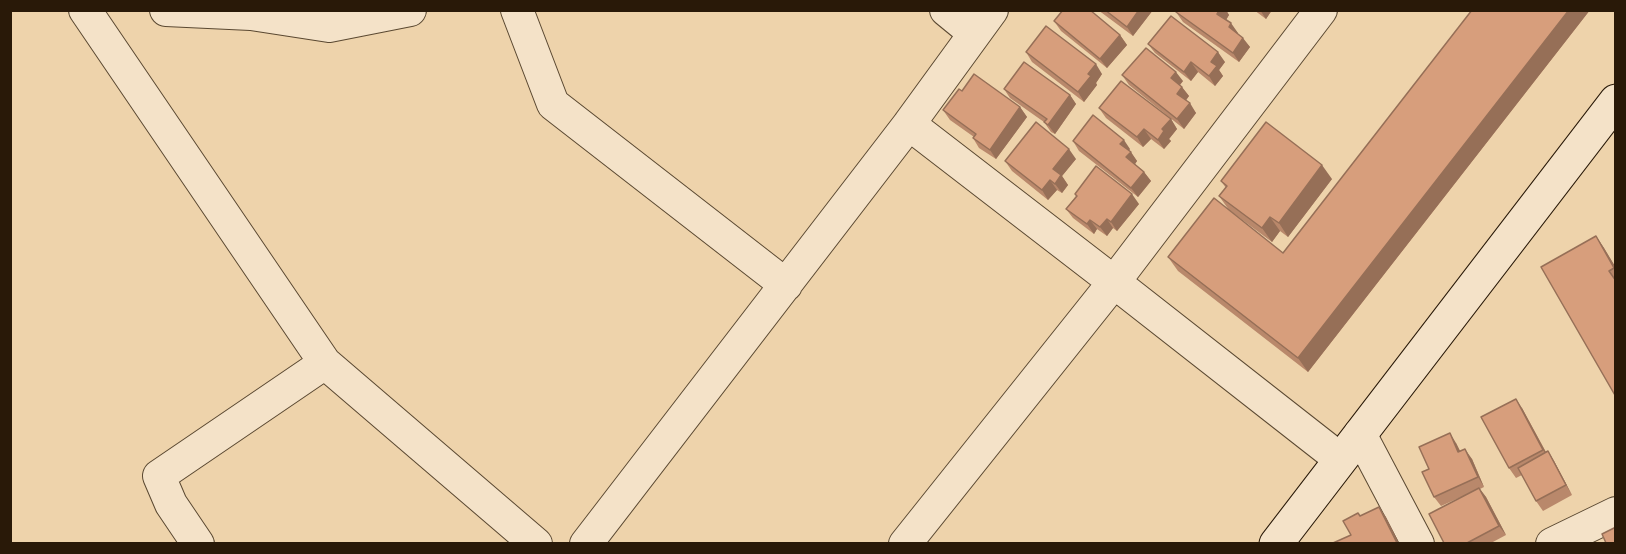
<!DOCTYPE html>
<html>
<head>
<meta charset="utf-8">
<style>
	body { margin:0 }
	#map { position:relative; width:1626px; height:554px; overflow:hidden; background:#eed3ab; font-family:"IM FELL French Canon",serif }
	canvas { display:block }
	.frame { position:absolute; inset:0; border:12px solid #291908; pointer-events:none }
</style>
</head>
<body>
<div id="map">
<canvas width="1626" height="554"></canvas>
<div class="frame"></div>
</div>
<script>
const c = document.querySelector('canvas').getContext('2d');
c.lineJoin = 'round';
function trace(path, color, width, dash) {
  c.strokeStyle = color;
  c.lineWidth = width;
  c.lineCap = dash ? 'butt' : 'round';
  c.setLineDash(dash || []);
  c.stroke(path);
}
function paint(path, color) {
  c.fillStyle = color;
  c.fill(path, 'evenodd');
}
const street = new Path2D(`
	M85,10L325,363L536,544
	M166,10L251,14L329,26L410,10
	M517,10L553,104L786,285
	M946,10L974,33
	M909,124L1114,282L1340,459
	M1360,434L1418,544
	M198,544L171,504L159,476L325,363
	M586,544L909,124L992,10
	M905,544L1114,282L1321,10
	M1552,544L1616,513`);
const secondary = new Path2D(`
	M1276,544L1616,101`);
trace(street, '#5a4831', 34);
trace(secondary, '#291908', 35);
trace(street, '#f4e2c8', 32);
trace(secondary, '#f4e2c8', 33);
paint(new Path2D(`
	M1098,10H1153L1133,36Z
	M1177,10H1226L1229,15L1226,20L1250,47L1239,62L1183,22L1176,12Z
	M1254,10H1272L1266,19Z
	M1472,10H1590L1308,372L1178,271L1168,257L1283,253Z
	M1054,21L1120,35L1127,45L1107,68L1061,31Z
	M1148,44L1225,62L1219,70L1223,76L1215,86L1198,72L1191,81L1155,53Z
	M1026,52L1102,74L1096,83L1097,85L1084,102L1032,62Z
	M1122,75L1183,81L1180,85L1189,96L1186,100L1196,113L1184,129L1129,85Z
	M1004,89L1070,95L1076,104L1055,134L1051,132L1044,122L1010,98Z
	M962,91L1020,107L1027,117L996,159L979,148L973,138L974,137L950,120L943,110Z
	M1099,108L1171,119L1177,129L1169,139L1171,141L1164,149L1151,139L1143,147L1106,118Z
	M1073,141L1130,149L1129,150L1137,161L1135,164L1144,172L1151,181L1138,197L1079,151Z
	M1076,159L1062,176L1068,185L1062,193L1057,190L1048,200L1012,171L1005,161Z
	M1332,179L1288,237L1280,231L1272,242L1229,210L1219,196L1226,188L1221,181Z
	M1075,194L1139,204L1117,231L1113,228L1107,236L1097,229L1094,234L1073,218L1066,209L1076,196Z
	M1596,236L1604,248L1616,268V397Z
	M1522,408L1546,452L1548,451L1554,461L1572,495L1543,511L1536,501L1522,475L1516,478L1509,468Z
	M1456,443L1460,451L1472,459L1484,487L1480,489L1486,497L1506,535L1491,543H1444L1461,497L1441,506L1434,497L1429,469Z`), '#b9886b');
paint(new Path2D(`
	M1139,10H1153L1133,36L1127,27Z
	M1219,10H1226L1229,15L1224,23L1217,14Z
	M1260,10H1272L1266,19Z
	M1569,10H1590L1308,372L1298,358Z
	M1231,23L1238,33L1235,37L1229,27Z
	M1120,35L1127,45L1107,68L1100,59Z
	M1243,38L1250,47L1239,62L1233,53Z
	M1218,52L1225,62L1219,70L1223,76L1215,86L1209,76L1211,62Z
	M1191,62L1198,72L1191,81L1184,72Z
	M1096,64L1102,74L1096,83L1097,85L1084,102L1078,92L1088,74Z
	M1176,72L1183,81L1178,87L1171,78Z
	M1182,87L1189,96L1184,103L1177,94Z
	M1070,95L1076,104L1055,134L1048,125Z
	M1190,103L1196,113L1184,129L1177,119Z
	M1020,107L1027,117L996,159L990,150Z
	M1171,119L1177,129L1169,139L1171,141L1164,149L1158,140L1162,129Z
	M1144,129L1151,139L1143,147L1137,137Z
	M1124,140L1130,149L1127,153L1120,144Z
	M1069,149L1076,159L1062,176L1068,185L1062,193L1055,184L1053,169Z
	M1131,152L1137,161L1133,167L1126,157Z
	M1322,165L1332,179L1288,237L1279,223Z
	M1144,172L1151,181L1138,197L1131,188Z
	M1050,180L1057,190L1048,200L1042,190Z
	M1132,194L1139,204L1117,231L1111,222Z
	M1270,217L1280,231L1272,242L1262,228Z
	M1107,219L1113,228L1107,236L1100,227Z
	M1090,220L1097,229L1094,234L1087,224Z
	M1596,236L1604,248L1616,268V270Z
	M1516,399L1522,408L1550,460L1543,450Z
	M1450,433L1456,443L1465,461L1458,452Z
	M1465,449L1472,459L1484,487L1478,477Z
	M1548,451L1554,461L1572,495L1566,485Z
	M1479,488L1486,497L1506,535L1499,526Z
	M1379,507L1386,517L1399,543H1397Z`), '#966f57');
const building = new Path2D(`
	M1063,10H1090L1120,35L1100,59L1054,21Z
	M1105,10H1139L1127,27Z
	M1177,10H1219L1217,14L1231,23L1229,27L1243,38L1233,53L1176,12Z
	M1472,10H1569L1298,358L1168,257L1214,198L1283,253Z
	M1171,16L1218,52L1211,62L1217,66L1209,76L1191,62L1184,72L1148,44Z
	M1046,26L1096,64L1088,74L1091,76L1078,92L1026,52Z
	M1146,48L1176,72L1171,78L1182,87L1177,94L1190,103L1177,119L1122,75Z
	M1024,62L1070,95L1048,125L1044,122L1047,119L1004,89Z
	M974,74L1020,107L990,150L973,138L976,134L943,110L959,89L962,91Z
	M1121,81L1171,119L1162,129L1164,131L1158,140L1144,129L1137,137L1099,108Z
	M1093,115L1124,140L1120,144L1131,152L1126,157L1144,172L1131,188L1073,141Z
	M1036,122L1069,149L1053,169L1061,175L1055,184L1050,180L1042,190L1005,161Z
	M1266,122L1322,165L1279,223L1270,217L1262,228L1219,196L1227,186L1221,181Z
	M1096,166L1132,194L1111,222L1107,219L1100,227L1090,220L1087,224L1066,209L1077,196L1075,194Z
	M1596,236L1614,268L1609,271L1616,281V397L1541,267Z
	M1516,399L1543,450L1509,468L1481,417Z
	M1450,433L1458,452L1465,449L1478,477L1434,497L1422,472L1429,469L1419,447Z
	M1548,451L1566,485L1536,501L1518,468Z
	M1479,488L1499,526L1467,543H1444L1429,514Z
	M1379,507L1397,543H1333L1351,535L1343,521L1358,513L1360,516Z
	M1616,527V543H1606L1602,534Z`);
paint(building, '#d79e7c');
trace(building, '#966f57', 1.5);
</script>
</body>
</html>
